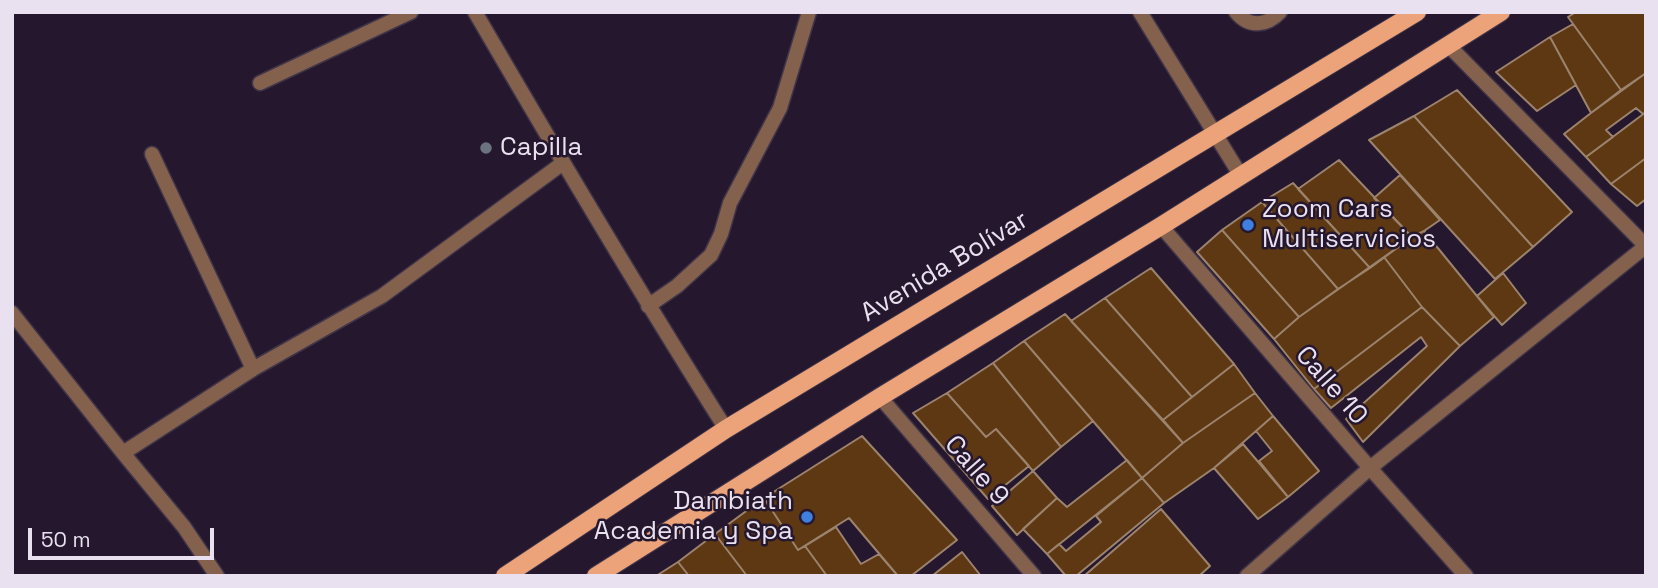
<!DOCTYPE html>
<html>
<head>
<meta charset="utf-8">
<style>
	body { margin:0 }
	#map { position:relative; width:1658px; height:588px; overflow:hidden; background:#25182e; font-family:"Space Grotesk",sans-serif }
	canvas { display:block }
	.frame { position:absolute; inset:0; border:14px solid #e9e1f0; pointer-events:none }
	.scale { position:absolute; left:28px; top:528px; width:186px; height:32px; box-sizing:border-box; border:4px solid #e9e1f0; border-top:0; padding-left:9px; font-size:21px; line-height:24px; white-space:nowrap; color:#e9e1f0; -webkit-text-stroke:5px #25182e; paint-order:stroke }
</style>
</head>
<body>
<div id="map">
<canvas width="1658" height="588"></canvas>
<div class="frame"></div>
<div class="scale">50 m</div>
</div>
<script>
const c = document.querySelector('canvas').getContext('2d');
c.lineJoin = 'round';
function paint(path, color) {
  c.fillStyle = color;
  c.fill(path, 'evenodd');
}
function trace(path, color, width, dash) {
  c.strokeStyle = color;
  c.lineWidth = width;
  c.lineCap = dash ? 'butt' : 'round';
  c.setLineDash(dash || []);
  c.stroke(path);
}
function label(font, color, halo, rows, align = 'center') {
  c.font = font + ' "Space Grotesk",sans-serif';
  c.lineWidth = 5;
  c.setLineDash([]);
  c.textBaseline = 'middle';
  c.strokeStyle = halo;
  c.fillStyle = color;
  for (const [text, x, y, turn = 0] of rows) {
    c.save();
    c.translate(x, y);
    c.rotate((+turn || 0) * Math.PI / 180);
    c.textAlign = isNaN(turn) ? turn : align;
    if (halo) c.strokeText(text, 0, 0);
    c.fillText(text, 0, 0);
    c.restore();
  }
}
const building = new Path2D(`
	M1576,12H1646V73L1621,90L1568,17Z
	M1573,24L1621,90L1591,113L1550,37Z
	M1550,37L1576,85L1537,111L1496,72Z
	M1646,73V112L1643,114L1636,108L1606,130L1613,137L1586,157L1564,134L1591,113Z
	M1457,90L1572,212L1533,247L1414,116Z
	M1646,112V158L1611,184L1586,157Z
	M1414,116L1533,247L1495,279L1369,140Z
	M1646,158V199L1637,206L1611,184Z
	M1339,160L1412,237L1370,268L1298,189Z
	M1400,175L1440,220L1424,231L1412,237L1374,198Z
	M1293,183L1370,268L1338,289L1262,202Z
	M1262,202L1338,289L1299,317L1222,230Z
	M1222,230L1299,317L1274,339L1197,252Z
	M1424,231L1494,317L1460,346L1422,307L1384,257L1412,237Z
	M1384,257L1422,307L1314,389L1274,339L1299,317Z
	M1151,268L1234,364L1192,397L1105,298Z
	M1503,273L1526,303L1502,325L1477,296Z
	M1105,298L1192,397L1163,420L1071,321Z
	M1422,307L1460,346L1363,442L1346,419L1427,346L1421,337L1331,408L1314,389Z
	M1065,314L1183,443L1142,478L1024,341Z
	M1024,341L1093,421L1061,447L993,363Z
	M993,363L1061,447L1033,471L996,429L986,437L947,393Z
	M1234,364L1255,393L1183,443L1163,420Z
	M947,393L986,437L996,429L1029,466L988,499L913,413Z
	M1255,393L1273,416L1214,468L1164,503L1142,478L1183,443Z
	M1273,416L1319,471L1288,497L1259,461L1272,451L1256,431Z
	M862,436L957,540L911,576H898L849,518L798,550L764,498Z
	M1243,444L1288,497L1258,519L1214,468Z
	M1127,460L1142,478L1047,554L1023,529L1057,498L1067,507Z
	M1033,471L1057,498L1017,535L992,506Z
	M1142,478L1164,503L1076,576H1066L1047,554L1059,544L1066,551L1101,522L1096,516Z
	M764,498L798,550L805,546L827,576H747L715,534Z
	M1161,509L1210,566L1199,576H1084Z
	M836,527L861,564L879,554L898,576H827L805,546Z
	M715,534L747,576H689L678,562Z
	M962,552L981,576H932Z
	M678,562L689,576H656Z`);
paint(building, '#5d3813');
trace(building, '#9c836d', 2);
const service = new Path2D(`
	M1236,12C1249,28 1267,26 1280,12`);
const minor = new Path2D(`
	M475,12C557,153 639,292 726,429
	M1140,12L1241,176
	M1448,45L1646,246
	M260,83L411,12
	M152,154L253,369
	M1161,226L1370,468L1466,576
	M648,306L677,286L711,255L721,234L730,203L780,108L809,12
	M12,313L123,453L184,527L217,576
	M880,397L1034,576
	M123,453L253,369L382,296L563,163
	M1247,576L1370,468L1646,246`);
const primary = new Path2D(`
	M505,576L726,429L1417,12
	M596,576L880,397L1161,226L1501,12`);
trace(service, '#403449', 17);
trace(minor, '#403449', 17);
trace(primary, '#403449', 20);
trace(service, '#84614d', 14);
trace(minor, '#84614d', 14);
trace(primary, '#eca379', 18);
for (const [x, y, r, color] of [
	[486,148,7,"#6b7280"],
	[1248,225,7,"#3f7fe0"],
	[807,517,7,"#3f7fe0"]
]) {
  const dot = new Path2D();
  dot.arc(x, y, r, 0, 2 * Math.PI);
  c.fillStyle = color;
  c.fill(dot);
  trace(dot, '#25182e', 2.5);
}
label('26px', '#e9e1f0', '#25182e', [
	["Capilla",500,148],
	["Zoom Cars",1262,210],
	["Multiservicios",1262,240],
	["Dambiath",793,502,"right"],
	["Academia y Spa",793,532,"right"]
], 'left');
label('26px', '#e9e1f0', '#25182e', [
	["Avenida Bolívar",945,267,-31],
	["Calle 10",1331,386,49],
	["Calle 9",976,471,49]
]);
</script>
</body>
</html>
